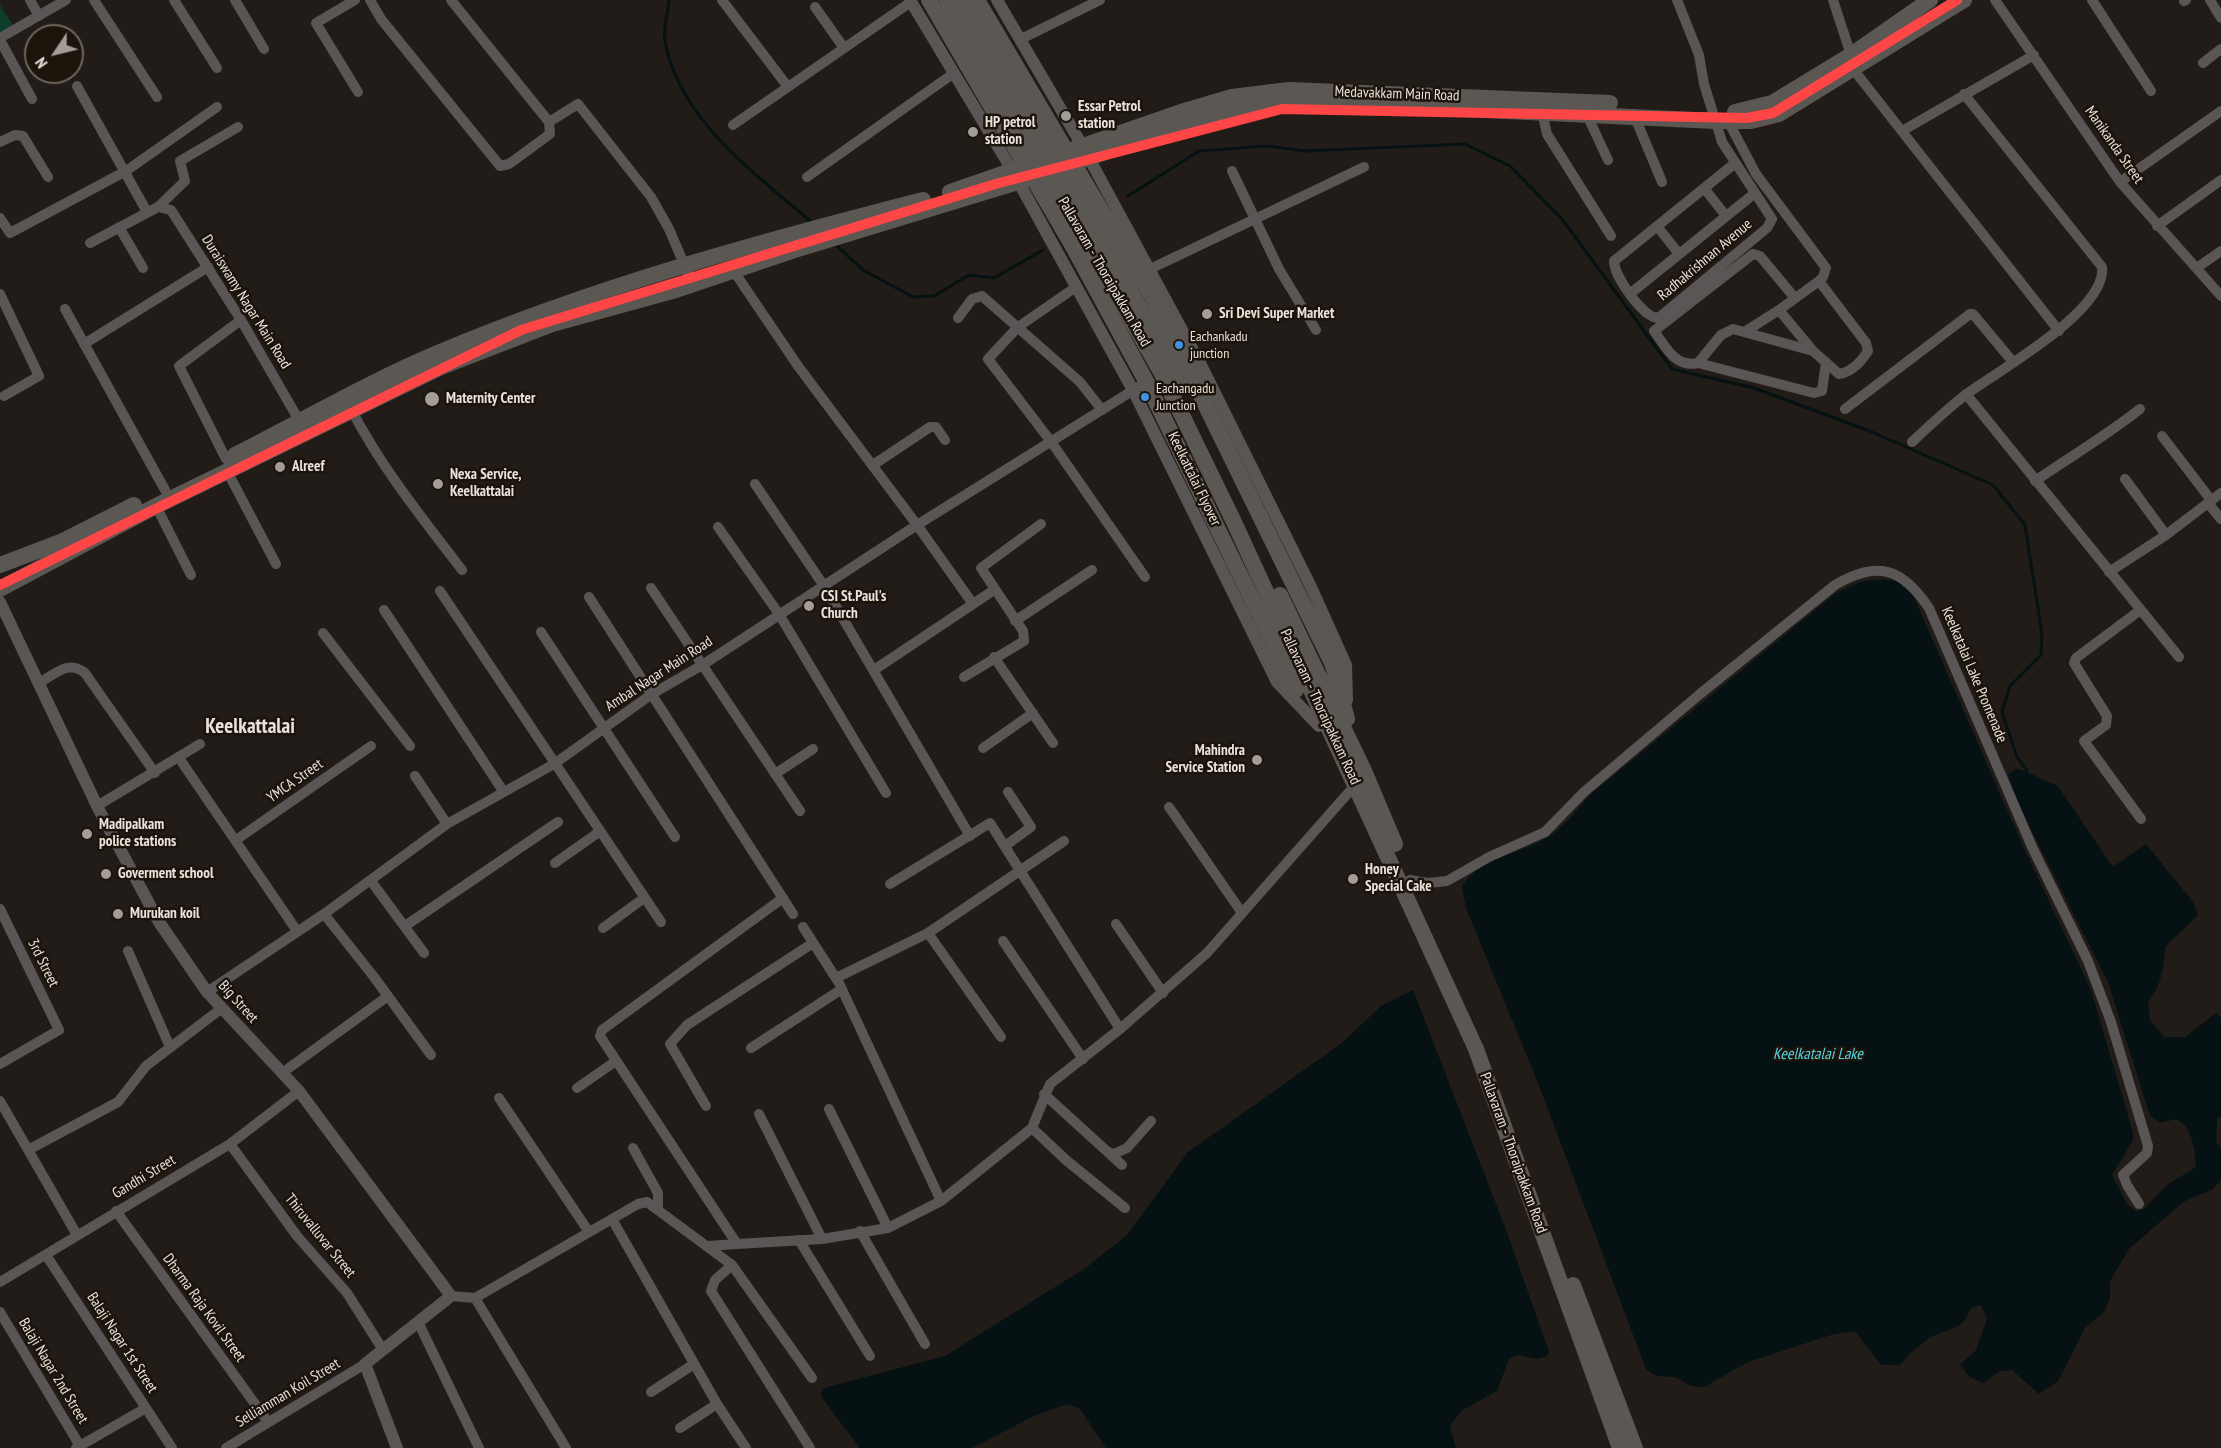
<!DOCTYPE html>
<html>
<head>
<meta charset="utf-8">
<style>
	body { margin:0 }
	#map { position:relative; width:2221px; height:1448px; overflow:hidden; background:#211c17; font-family:"PT Sans Narrow",sans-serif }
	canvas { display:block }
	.north { position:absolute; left:24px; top:24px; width:60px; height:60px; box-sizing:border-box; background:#1c130a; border:2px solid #6e665e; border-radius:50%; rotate:235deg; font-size:16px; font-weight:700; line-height:24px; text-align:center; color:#e8e2db }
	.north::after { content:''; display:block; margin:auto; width:21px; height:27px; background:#a29d96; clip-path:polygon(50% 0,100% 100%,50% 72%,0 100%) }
</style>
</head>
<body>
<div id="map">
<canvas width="2221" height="1448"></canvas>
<div class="north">N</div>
</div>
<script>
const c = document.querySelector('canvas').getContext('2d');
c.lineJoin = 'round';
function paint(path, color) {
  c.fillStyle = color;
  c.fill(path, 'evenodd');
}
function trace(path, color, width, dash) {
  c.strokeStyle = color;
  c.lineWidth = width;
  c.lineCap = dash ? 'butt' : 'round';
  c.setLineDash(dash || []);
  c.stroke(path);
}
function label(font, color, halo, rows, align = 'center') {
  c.font = font + ' "PT Sans Narrow",sans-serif';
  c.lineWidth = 5;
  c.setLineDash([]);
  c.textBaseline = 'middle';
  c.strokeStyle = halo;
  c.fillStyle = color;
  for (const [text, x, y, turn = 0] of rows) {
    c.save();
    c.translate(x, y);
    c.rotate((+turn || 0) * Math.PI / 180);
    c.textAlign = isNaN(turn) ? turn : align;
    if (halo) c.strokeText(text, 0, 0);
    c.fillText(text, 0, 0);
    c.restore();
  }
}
paint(new Path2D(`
	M0,5L15,29L0,38Z`), '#0d3d2b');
paint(new Path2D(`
	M1882,579L1900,581L1913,595L2023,846L2091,990L2133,1133V1140L2112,1175L2127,1204L2136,1212L2144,1209L2167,1185L2196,1167C2195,1150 2193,1127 2176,1119L2160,1123L2150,1116L2108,982L2016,800L2008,774L2016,769C2031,771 2042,781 2057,785L2113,867L2146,844L2193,902L2198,915L2165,947C2164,969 2161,985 2148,1003L2150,1020L2164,1037H2185L2216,1013L2221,1018V1116L2217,1119L2216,1142L2221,1148V1179L2213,1189L2183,1202L2129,1249L2110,1281V1298L2104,1312L2085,1328L2058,1381L2039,1394L2012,1370L2000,1371L1983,1383L1970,1377L1960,1365L1976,1350L1987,1319L1981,1305L1971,1308C1960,1336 1944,1326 1924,1342C1915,1348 1907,1357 1900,1365H1881L1855,1331L1834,1334L1748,1362L1704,1387L1691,1386L1675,1377L1656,1376L1646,1369L1538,1083L1466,908L1462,886C1481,857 1517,855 1545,839C1564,829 1577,809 1591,794L1836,593L1860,582Z
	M1413,990L1508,1235L1549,1352L1547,1356L1538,1359L1517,1355L1509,1359L1497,1391L1461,1411L1450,1426L1456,1448H1106L1080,1409L1067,1404L1034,1416L972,1448H860L822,1398L821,1392L824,1388L945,1356L1087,1267L1127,1235L1188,1152L1342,1043L1381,1006Z`), '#051112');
trace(new Path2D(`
	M669,0C668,12 663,29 665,41C679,120 755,173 811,222
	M1128,196L1199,151L1267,146L1305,151L1465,144L1510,166L1562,219L1672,369L1754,388L1872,432L1993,485L2025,525L2042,634L2041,655L2010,686L2002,712L2017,757L2027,770
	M836,245L863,270L913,297L934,296L969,275L994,278L1043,250`), '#051112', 3);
trace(new Path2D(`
	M30,0L39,16
	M94,0L157,97
	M174,0L217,68
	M235,0L264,49
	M355,0L316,23L358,92
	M370,0L381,19L500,166L509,164L550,134L549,122
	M451,0L549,122L578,104L651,197L669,229L693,285
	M722,0L788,87
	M1677,0L1699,55L1704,84L1722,142L1772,219L1767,228L1662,315L1657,318C1642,316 1614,276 1614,261L1734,164
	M1833,0L1851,55
	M1995,0L2120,182L2221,296
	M2092,0L2151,91
	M2210,0L2221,18
	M2184,1L2186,0
	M815,7L844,48
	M0,38L66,0
	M1021,39L1100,0
	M0,40L32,99
	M2203,63L2221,49
	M1853,69L2059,331
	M77,86L147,212
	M1542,112L1547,134L1611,236
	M1586,113L1608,160
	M1634,115L1662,182
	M1728,121L1756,174L1826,268L1823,277L1819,281
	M733,125L911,2
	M1902,131L2034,55
	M0,142L15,135L23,136L48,177
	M1232,171L1279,269L1316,330
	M807,177L954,73
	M2120,182L2221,111
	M1704,188L1726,216
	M158,207L171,210L241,320L300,422
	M0,218L10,233L126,171L217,107
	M1657,226L1679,254
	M2157,226L2221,180
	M119,227L143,268
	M90,243L158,207L185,181L180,161L238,127
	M2198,267L2221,251
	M1150,269L1364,167
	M733,270L798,366L917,525L973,604
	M1819,281L1866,343L1868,351C1861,362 1852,372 1839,374L1813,351L1779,310Z
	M1076,287L1018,327L988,359L1052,443L1145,577
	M1631,293L1755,193
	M0,294L39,376L4,396
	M1794,297L1760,256L1753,254L1654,331C1666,347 1675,368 1698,363L1721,335L1733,329L1813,351
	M65,309L165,490
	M958,318L972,299L982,296L1080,382L1102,410
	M1746,331L1779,310
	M84,344L208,267
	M1698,363L1814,393L1822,391L1826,362
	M1966,394L2179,657
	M351,409C381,467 422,518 462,570
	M1845,409L1970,314H1973L2013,362
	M2162,436L2211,500
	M1912,442C1930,425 1948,408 1968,393C2001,369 2107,310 2102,267L1964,94
	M226,459L179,366L241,320
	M873,465L930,427H936L945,440
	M227,471L276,564
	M2125,479L2166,535
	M2035,481C2070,457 2107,435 2140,409
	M755,484L824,586L970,836
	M2208,503L2221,519
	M156,506L191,575
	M718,527L779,614L886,793
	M2109,572L2166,535L2221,493
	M651,588L800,811
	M440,591L661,922
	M589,597L793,914
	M384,610L503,791
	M2139,611L2076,658L2074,663L2107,716L2106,725L2084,741L2141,819
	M1015,621L1092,570
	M541,632L675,837
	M323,633L410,746
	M994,657L1053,743
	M874,670L994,590
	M964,677L1024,641L1023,631L981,568L1041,524
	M40,682C57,673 69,660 85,673L155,773
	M983,748L1033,713
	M179,758L297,931
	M775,774L813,749
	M415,776L447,824
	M97,806L200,744
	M1169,807L1242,913
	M236,840L371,746
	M1005,846L1031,827L1008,792
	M555,863L599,832
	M1410,880L1428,883L1447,881L1489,857L1545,832L1584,792L1700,694L1835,585C1878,560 1902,568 1929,608L2033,849L2088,961L2111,1022L2148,1146L2147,1153L2123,1175L2127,1185L2139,1204
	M371,881L424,953
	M890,884L990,823L1120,1029
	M783,898L602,1030L600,1036L737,1244L822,1239L888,1228L941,1201L1032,1128L1050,1084L1120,1029L1207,953L1357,783
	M0,909L59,1030L0,1064
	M324,914L374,977L431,1055
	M1116,924L1163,993
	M405,926L558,822
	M803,927L839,983L941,1201
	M603,928L644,898
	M928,933L1064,841
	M1003,941L1083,1059
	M128,951L170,1047
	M836,978L928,933L1001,1037
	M207,992L324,914L447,824L554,764L652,694L704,664L917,525L1140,386
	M751,1048L842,989
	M282,1073L388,996
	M577,1088L616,1061
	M1044,1094L1122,1165
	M499,1098L589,1232
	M0,1101L77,1235
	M706,1106L670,1044L687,1025L813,943
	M829,1109L888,1228
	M759,1114L822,1239
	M1032,1128L1066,1160L1125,1208
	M230,1144L297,1236L347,1293L383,1350
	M633,1148L658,1193V1208
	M28,1150L118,1102L146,1066L222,1008
	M1108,1152L1114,1154L1127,1148L1151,1121
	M116,1211L268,1422
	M612,1219L717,1404L746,1448
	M860,1231L925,1344
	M799,1240L870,1356
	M708,1246L737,1244
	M46,1255L172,1448
	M732,1265L715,1280L711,1291L810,1448
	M0,1282L230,1144L299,1091
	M451,1296L475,1298L612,1219L638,1204L647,1202L732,1265L812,1378
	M475,1298L566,1448
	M0,1312L80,1446
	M418,1322L479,1448
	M651,1392L694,1364
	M680,1428L717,1404
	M76,1448L146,1408
	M226,1448L365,1364`), '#595655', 10);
trace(new Path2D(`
	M910,0L1012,170L1133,390L1277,682L1319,726
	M997,0L1083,147L1200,363L1311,587L1346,665L1347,700
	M0,602L98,808L159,922L207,992L299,1091L451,1296L365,1364L397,1448`), '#595655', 12);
trace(new Path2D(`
	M947,0L1160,370L1234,522L1476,1049L1620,1448
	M961,0L1055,157L1162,347L1179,383
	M1735,112L1772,103L1851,55L1930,0
	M950,192L1181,112L1232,97L1289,90L1610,103
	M235,455C302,421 369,382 438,353C594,287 759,242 923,200
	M0,565L63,541L134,505
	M0,589L156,506L441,367L552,324L676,290L801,248L1047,173L1164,131L1236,110L1295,104H1361L1715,121H1751L1779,114L1964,0
	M1280,595L1365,773L1395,844
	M1333,665L1347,719
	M1573,1285L1635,1448`), '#5b5753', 16);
trace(new Path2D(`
	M929,0L1071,243L1146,381L1296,690
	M977,0L1153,298L1333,665`), '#5b5753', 16);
trace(new Path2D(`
	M0,585L521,330L999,183L1282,109L1747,118L1773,113L1957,0`), '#ff4646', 10);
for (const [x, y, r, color] of [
	[1066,116,6,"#a29d96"],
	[973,132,6,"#a29d96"],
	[1207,314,6,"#a29d96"],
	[1179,345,5,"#4094de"],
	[1145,397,5,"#4094de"],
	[432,399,8,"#a29d96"],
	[280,467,6,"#a29d96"],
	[438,484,6,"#a29d96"],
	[809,606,6,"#a29d96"],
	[1257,760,6,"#a29d96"],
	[87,834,6,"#a29d96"],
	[106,874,6,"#a29d96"],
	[1353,879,6,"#a29d96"],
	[118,914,6,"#a29d96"]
]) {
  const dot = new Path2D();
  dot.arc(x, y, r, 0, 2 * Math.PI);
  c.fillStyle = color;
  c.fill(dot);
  trace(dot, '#1c130a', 2);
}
label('14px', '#e8e2db', '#1c130a', [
	["Eachankadu",1190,337],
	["junction",1190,354],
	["Eachangadu",1156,389],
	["Junction",1156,406]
], 'left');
label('15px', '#e8e2db', '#1c130a', [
	["Medavakkam Main Road",1397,94,2],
	["Manikanda Street",2114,145,55],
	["Radhakrishnan Avenue",1705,260,-40],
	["Pallavaram - Thoraipakkam Road",1104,272,60],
	["Duraiswamy Nagar Main Road",246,302,58],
	["Keelkattalai Flyover",1194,479,64],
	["Ambal Nagar Main Road",659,674,-33],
	["Keelkatalai Lake Promenade",1974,675,67],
	["Pallavaram - Thoraipakkam Road",1320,707,65],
	["YMCA Street",295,781,-35],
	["3rd Street",43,963,64],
	["Big Street",238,1002,48],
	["Pallavaram - Thoraipakkam Road",1513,1153,70],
	["Gandhi Street",144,1177,-31],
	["Thiruvalluvar Street",320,1236,51],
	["Dharma Raja Kovil Street",204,1308,54],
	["Balaji Nagar 1st Street",122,1343,57],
	["Balaji Nagar 2nd Street",53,1371,59],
	["Selliamman Koil Street",288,1393,-31]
]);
label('bold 15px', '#e8e2db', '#1c130a', [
	["Essar Petrol",1078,107],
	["station",1078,124],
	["HP petrol",985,123],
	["station",985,140],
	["Sri Devi Super Market",1219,314],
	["Maternity Center",446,399],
	["Alreef",292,467],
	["Nexa Service,",450,475],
	["Keelkattalai",450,492],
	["CSI St.Paul's",821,597],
	["Church",821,614],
	["Mahindra",1245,751,"right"],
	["Service Station",1245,768,"right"],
	["Madipalkam",99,825],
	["police stations",99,842],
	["Honey",1365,870],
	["Special Cake",1365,887],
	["Goverment school",118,874],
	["Murukan koil",130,914]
], 'left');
label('italic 16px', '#54d5e3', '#1c130a', [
	["Keelkatalai Lake",1818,1054]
]);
label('bold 21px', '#e8e2db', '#1c130a', [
	["Keelkattalai",250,727]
]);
</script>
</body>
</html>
